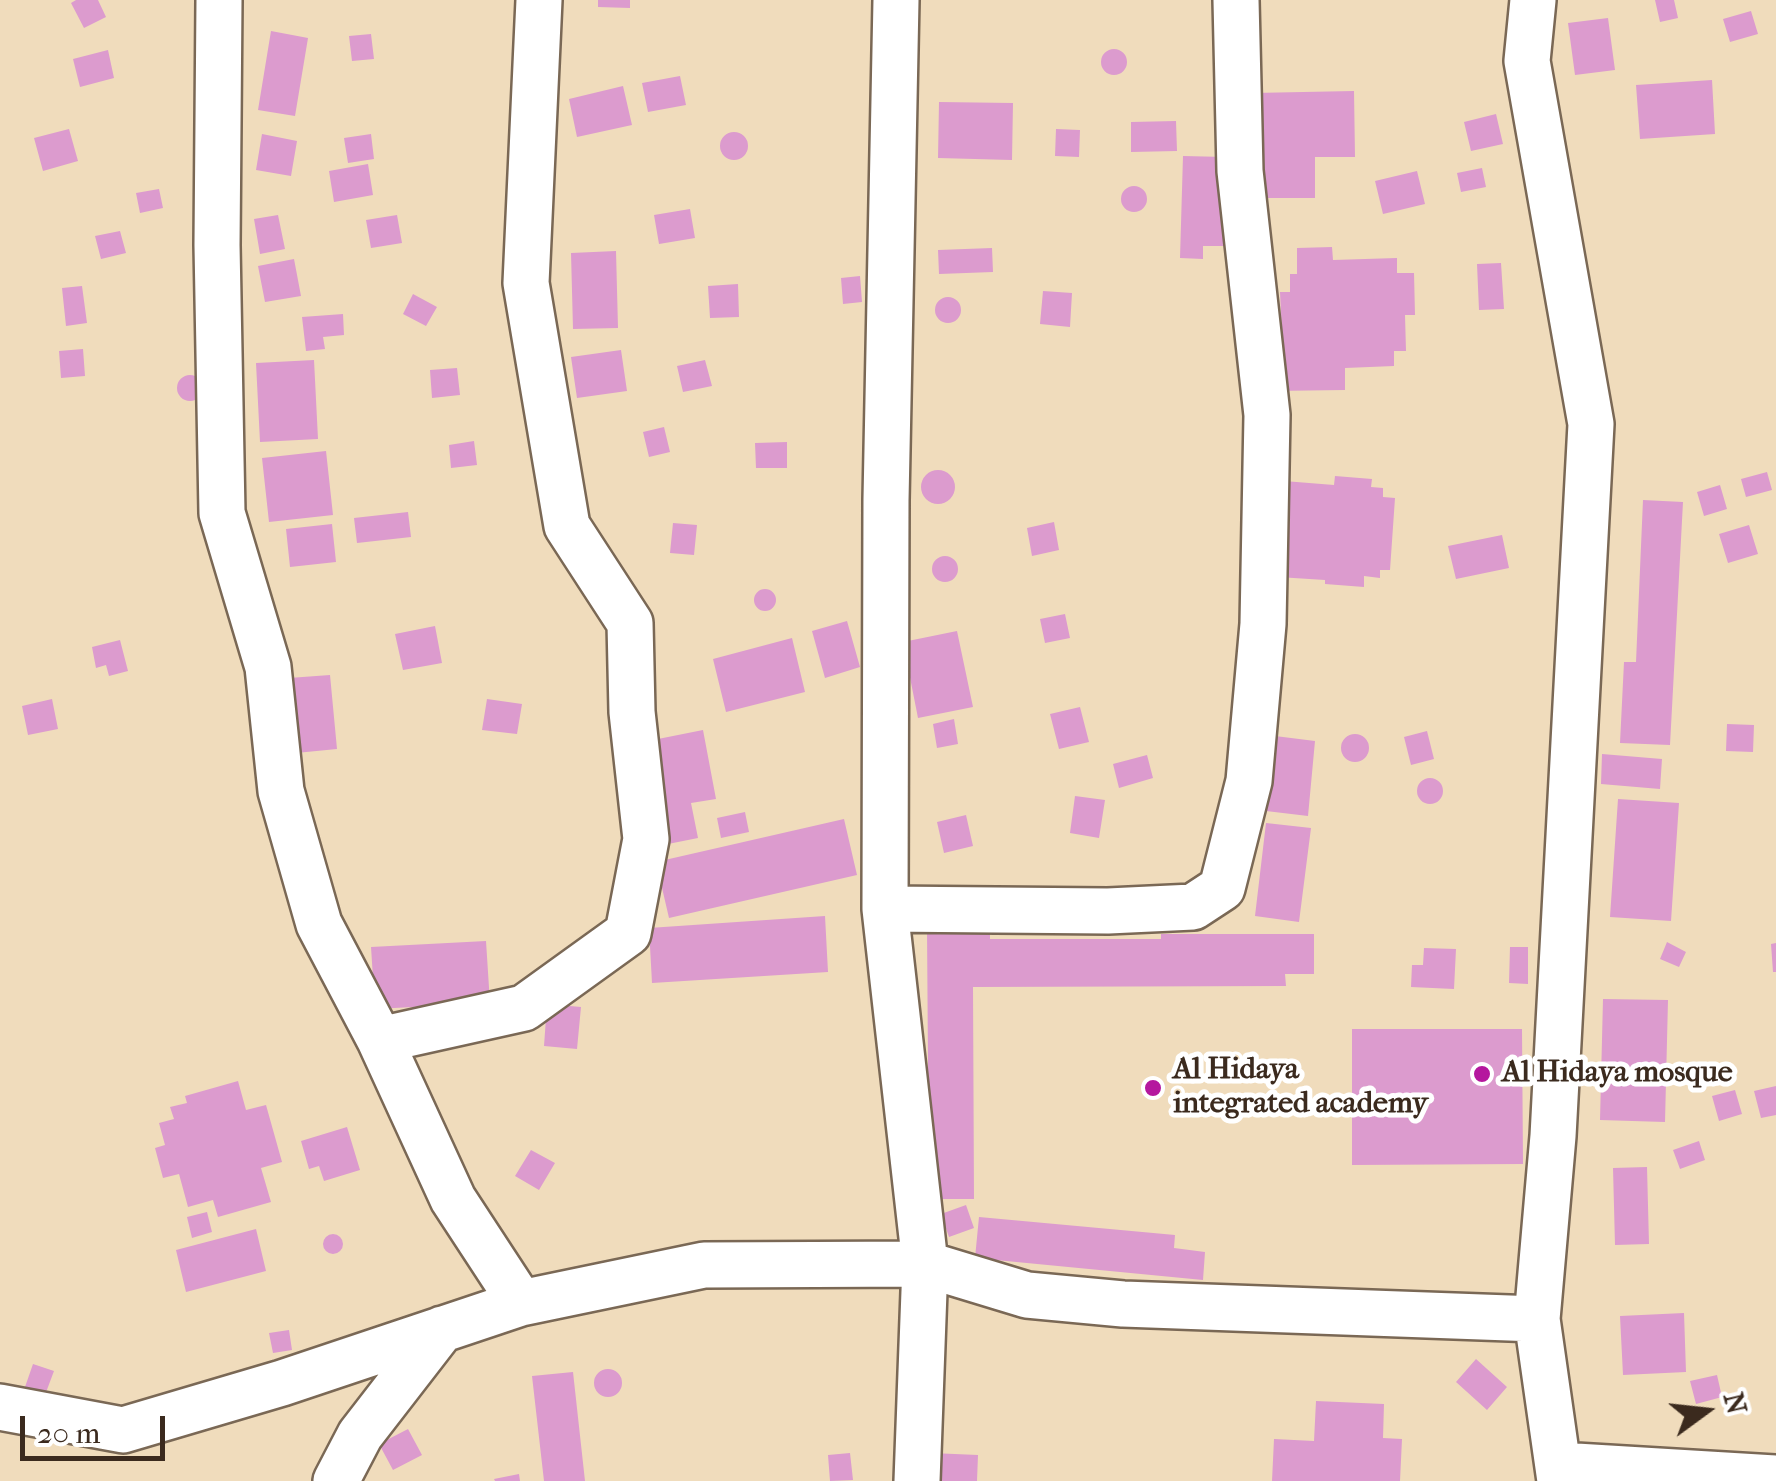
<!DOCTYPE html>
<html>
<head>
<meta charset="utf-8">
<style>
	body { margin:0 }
	#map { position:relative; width:1776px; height:1481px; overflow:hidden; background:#f0dcbc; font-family:"IM FELL French Canon",serif }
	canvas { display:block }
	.north { position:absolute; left:1656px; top:1361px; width:100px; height:100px; -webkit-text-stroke:8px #fff; paint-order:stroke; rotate:75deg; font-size:28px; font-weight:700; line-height:40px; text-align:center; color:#3b2a1e }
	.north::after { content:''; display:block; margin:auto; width:35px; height:45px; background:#3b2a1e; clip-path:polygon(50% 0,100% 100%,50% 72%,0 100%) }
	.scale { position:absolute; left:20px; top:1416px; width:145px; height:45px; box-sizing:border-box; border:5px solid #3b2a1e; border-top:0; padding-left:12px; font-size:30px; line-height:35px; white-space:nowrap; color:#3b2a1e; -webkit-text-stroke:8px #fff; paint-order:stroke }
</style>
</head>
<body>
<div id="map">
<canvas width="1776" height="1481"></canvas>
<div class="north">N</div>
<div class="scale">20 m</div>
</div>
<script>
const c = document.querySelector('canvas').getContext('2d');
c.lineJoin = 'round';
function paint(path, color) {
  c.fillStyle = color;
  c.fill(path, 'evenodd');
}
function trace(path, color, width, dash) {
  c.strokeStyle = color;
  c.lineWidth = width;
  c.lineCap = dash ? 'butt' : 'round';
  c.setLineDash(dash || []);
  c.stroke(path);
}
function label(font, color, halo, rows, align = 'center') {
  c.font = font + ' "IM FELL French Canon",serif';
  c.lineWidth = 10;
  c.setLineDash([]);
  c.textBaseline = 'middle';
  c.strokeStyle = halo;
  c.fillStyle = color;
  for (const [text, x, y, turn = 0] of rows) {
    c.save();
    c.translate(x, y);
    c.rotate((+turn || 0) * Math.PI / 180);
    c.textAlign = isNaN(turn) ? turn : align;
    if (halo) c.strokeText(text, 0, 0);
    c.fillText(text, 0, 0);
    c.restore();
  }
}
paint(new Path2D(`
	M76,0H98L106,17L84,28L71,3Z
	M598,0H630V8L598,7Z
	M1655,0H1674L1678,18L1660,22Z
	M1751,11L1758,34L1730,42L1723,19Z
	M1608,18L1615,70L1575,75L1568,23Z
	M271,31L308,38L295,116L258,110Z
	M371,34L374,59L352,61L349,36Z
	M1101 62a13 13 0 1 1 26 0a13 13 0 1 1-26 0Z
	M108,50L114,78L80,87L73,59Z
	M680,76L686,105L648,112L642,83Z
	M1712,80L1715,134L1640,139L1636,85Z
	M623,86L632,125L577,137L569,99Z
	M1354,91L1355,157H1315V198H1254L1253,93Z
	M939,102L1013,103L1012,160L938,158Z
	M1496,114L1503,144L1471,151L1464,122Z
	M1176,121L1177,151L1131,152V122Z
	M69,129L78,161L43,171L34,138Z
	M1056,129L1080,130L1079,157L1055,156Z
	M720 146a14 14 0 1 1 28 0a14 14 0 1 1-28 0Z
	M262,134L297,141L291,176L256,170Z
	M371,134L374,159L348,163L344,138Z
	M1183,156L1226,157L1224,246H1203V259L1180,258Z
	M368,164L373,195L334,202L329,171Z
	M1482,168L1486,187L1461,192L1457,173Z
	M1417,171L1425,204L1383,214L1375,181Z
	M1121 199a13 13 0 1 1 26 0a13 13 0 1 1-26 0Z
	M159,189L163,208L140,213L136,193Z
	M690,209L695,238L659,244L654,215Z
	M278,215L285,249L260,254L254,219Z
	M397,215L402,243L371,248L366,220Z
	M120,231L126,253L101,259L95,236Z
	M1332,247L1333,260L1397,258V273H1414L1415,315H1405L1406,351H1394V366L1345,368V390L1272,391L1271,335H1282L1280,292H1290V274H1297V248Z
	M992,248L993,272L939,274L938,250Z
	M616,251L618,328L573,329L571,253Z
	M294,259L301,296L265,302L258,266Z
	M1501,263L1504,309L1479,310L1477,264Z
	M860,276L862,302L843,304L841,278Z
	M738,284L739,317L710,318L708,286Z
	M82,286L87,323L66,326L62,288Z
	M1043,291L1072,293L1070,327L1040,324Z
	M413,294L437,307L426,326L403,314Z
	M935 310a13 13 0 1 1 26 0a13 13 0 1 1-26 0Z
	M343,314L344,335L323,337L325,349L306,351L302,317Z
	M83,349L85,376L61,378L59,351Z
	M621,350L627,391L577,398L571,357Z
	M314,360L318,439L260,442L256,363Z
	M705,360L712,386L683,392L677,366Z
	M457,368L460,395L432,398L430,370Z
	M177 388a13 13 0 1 1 26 0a13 13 0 1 1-26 0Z
	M664,427L670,452L649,457L643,432Z
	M474,441L477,465L451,468L449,445Z
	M787,442V468H756L755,443Z
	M326,451L333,515L269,522L262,458Z
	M921 487a17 17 0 1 1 34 0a17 17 0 1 1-34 0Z
	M1767,472L1772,490L1746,497L1741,479Z
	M1335,476L1372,479L1371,487L1383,488V497L1395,498L1390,570H1380V578L1364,576V587L1325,584V580L1278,577L1284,481L1334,485Z
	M1720,485L1727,509L1704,516L1697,492Z
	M1643,500L1683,502L1670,745L1620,743L1624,662H1636Z
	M408,512L411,537L357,543L354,518Z
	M1054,522L1059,550L1032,556L1027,528Z
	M673,523L697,525L694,555L670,553Z
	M332,524L336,562L290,567L286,529Z
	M1749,525L1758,554L1728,563L1719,534Z
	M1502,535L1509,568L1456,579L1448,546Z
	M932 569a13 13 0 1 1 26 0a13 13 0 1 1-26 0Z
	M754 600a11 11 0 1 1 22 0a11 11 0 1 1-22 0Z
	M1065,614L1070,638L1045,643L1040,619Z
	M847,621L860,667L825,678L812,631Z
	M435,626L442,663L403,670L395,634Z
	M957,631L973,707L918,718L903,642Z
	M792,638L805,692L726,712L713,659Z
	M120,640L128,671L109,676L106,665L96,668L92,647Z
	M330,675L337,749L296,753L289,678Z
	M52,699L58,729L28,735L22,706Z
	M487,699L522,704L517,734L482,730Z
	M1080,707L1089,742L1059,749L1050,714Z
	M954,719L958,744L937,748L933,724Z
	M1727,724L1754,725L1753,752L1726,751Z
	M703,730L716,799L691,803L698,838L663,845L643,742Z
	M1427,731L1434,759L1411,765L1404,737Z
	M1341 748a14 14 0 1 1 28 0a14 14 0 1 1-28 0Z
	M1275,736L1315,741L1308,816L1266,811Z
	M1602,754L1662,759L1660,789L1601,784Z
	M1147,755L1153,778L1119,788L1113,764Z
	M1417 791a13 13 0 1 1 26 0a13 13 0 1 1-26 0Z
	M1075,796L1105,800L1099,838L1070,833Z
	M1618,799L1679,803L1671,921L1610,917Z
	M745,812L749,832L721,838L717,818Z
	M966,815L973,846L944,853L937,822Z
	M844,819L857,875L669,918L656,862Z
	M1266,823L1311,828L1299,922L1255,916Z
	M825,916L828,972L652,983L649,928Z
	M927,929H990V939H1161V934H1314V974H1285L1286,986L973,987L974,1199H929Z
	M486,941L490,1003L375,1009L371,947Z
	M1667,942L1686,952L1679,967L1660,959Z
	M1776,943V972H1773L1771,944Z
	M1510,947H1528V984L1509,983Z
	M1424,948L1456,949L1454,989L1411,987L1412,965H1423Z
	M1603,999L1668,1000L1665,1122L1600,1120Z
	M547,1004L581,1007L577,1049L544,1046Z
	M1352,1029H1522L1523,1164L1352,1165Z
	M238,1081L246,1110L266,1105L282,1162L261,1168L271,1202L218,1217L213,1200L188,1207L179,1174L163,1178L155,1148L165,1145L159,1123L174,1119L170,1107L187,1103L185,1096Z
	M1776,1086V1115L1761,1118L1754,1091Z
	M1735,1090L1742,1114L1719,1121L1712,1096Z
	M347,1127L360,1170L324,1181L319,1166L309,1169L301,1141Z
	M1699,1141L1705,1160L1680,1169L1673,1150Z
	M531,1150L555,1163L539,1190L515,1176Z
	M1647,1167L1649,1244L1615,1245L1613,1168Z
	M966,1205L974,1228L949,1237L941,1214Z
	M207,1212L212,1232L192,1238L187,1217Z
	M979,1217L1175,1235L1174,1248L1205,1252L1203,1280L975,1258Z
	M256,1229L266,1271L186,1292L176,1250Z
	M323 1244a10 10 0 1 1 20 0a10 10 0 1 1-20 0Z
	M1684,1313L1686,1372L1623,1375L1620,1316Z
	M289,1330L292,1350L273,1353L269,1333Z
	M1476,1359L1507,1387L1487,1410L1456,1382Z
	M33,1364L54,1371L45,1395L25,1387Z
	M594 1383a14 14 0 1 1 28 0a14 14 0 1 1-28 0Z
	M573,1372L585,1481H544L532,1376Z
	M1717,1375L1722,1397L1696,1404L1690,1381Z
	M1316,1401L1384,1404L1383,1438L1402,1439L1400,1481H1272L1274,1439L1314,1441Z
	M408,1429L422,1455L393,1470L379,1444Z
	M850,1453L853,1480L830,1481L828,1455Z
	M931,1453L978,1455L977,1481H930Z
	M519,1474L520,1481H495L494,1479Z`), '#dc9bce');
const street = new Path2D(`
	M219,0L217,245L222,513L268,667L281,791L319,924L380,1040L453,1199L521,1303
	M896,0L886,500L885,909L925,1264L917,1481
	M1533,0L1527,61L1591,424L1553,1136L1537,1319L1560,1481
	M885,909L1108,911L1193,907L1222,888L1249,781L1263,624L1267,415L1240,171L1236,0
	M380,1040L524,1008L628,933L646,839L632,712L630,623L567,526L526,283L539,0
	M0,1407L123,1430L282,1383L521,1303L704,1265L925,1264L1027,1295L1123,1304L1537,1319
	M1559,1465L1776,1478
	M336,1481L360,1435L442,1329`);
trace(street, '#7a6855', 50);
trace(street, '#fff', 45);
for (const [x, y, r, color] of [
	[1482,1074,10,"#b5179e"],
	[1153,1088,10,"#b5179e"]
]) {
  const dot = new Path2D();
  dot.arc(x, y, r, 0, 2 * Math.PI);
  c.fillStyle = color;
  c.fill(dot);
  trace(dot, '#fff', 4);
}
label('bold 30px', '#3b2a1e', '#fff', [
	["Al Hidaya",1173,1071],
	["integrated academy",1173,1105],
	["Al Hidaya mosque",1502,1074]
], 'left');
</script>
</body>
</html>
